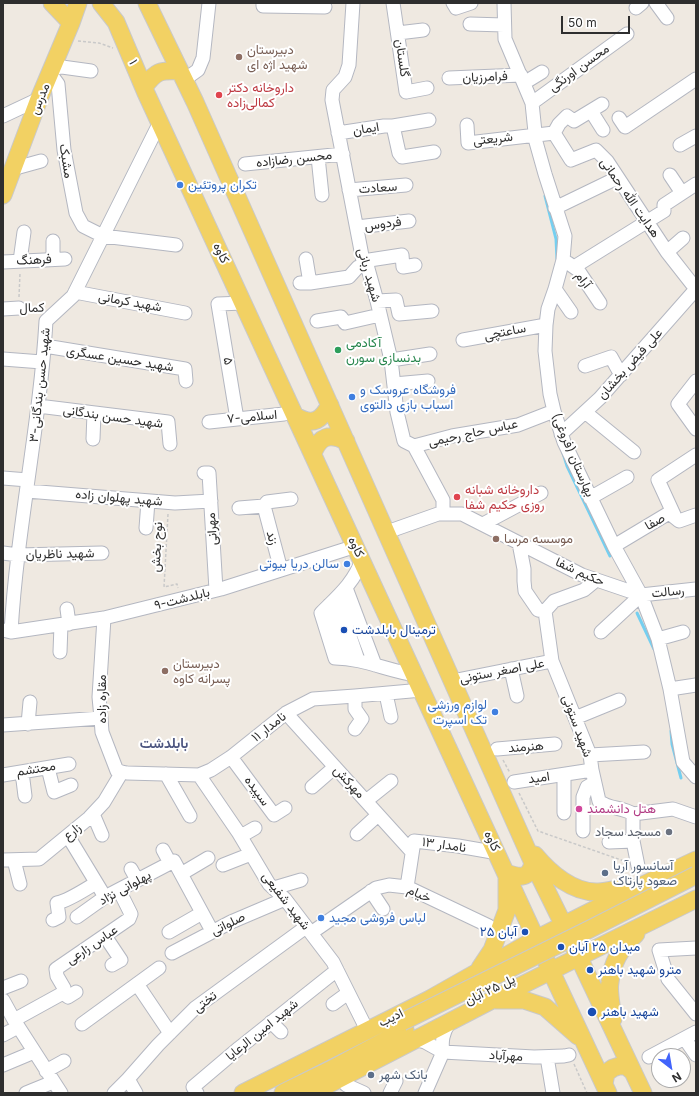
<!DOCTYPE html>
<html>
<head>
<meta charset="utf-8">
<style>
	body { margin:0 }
	#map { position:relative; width:699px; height:1096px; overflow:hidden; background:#efe9e1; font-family:Inter,sans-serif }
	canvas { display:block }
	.frame { position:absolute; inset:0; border:4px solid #2e2e2e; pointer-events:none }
	.north { position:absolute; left:651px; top:1048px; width:40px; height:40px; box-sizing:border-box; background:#fff; border:1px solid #ababab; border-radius:50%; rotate:149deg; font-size:11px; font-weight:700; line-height:16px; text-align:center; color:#2e2e2e }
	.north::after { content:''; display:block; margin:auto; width:14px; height:18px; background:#4264fb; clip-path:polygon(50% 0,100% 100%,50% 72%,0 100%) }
	.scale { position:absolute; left:561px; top:16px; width:69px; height:18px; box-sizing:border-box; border:2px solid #2e2e2e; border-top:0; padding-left:5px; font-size:12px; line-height:14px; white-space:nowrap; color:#2e2e2e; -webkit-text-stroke:3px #fff; paint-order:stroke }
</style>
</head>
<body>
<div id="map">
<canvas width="699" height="1096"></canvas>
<div class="frame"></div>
<div class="north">N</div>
<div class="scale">50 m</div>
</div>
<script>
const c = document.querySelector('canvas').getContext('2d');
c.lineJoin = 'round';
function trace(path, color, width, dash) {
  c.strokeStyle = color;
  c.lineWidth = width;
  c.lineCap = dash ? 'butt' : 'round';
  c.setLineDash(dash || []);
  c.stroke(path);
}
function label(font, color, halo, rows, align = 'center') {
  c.font = font + ' Inter,Vazirmatn,sans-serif';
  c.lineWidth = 4;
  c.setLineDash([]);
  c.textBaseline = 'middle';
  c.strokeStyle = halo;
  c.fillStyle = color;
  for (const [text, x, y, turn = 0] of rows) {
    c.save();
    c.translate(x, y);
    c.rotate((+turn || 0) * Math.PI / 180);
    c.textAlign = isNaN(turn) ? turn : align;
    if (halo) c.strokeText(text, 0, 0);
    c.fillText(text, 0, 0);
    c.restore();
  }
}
trace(new Path2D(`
	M545,196L556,239L557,259
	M563,453L567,466L610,556
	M637,613L654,649
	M671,731L672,744L681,778`), '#75cff0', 3);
const minor = new Path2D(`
	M263,3V6L325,7
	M353,3L349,65L345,77L333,90L332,100L363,261L367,265L377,301L391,360L397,412L404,441L414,446L443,500V514
	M393,3L406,92L427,88
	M453,3L456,8L471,3
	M504,3L505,39L532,103L536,142L545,174L565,236L563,260L555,289L548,309L546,325L545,351L550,394L554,411L564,442L614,546L641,595L658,639L670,689L683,762L696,777
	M656,3L667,18
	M636,8L642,3
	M470,24L504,25
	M398,33L423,30
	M52,69L62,67L91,71
	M50,73L58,84L64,150L76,213L83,226L103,236L176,245
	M449,78L521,75
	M184,80L198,70L203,58L209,3
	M524,83L542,72
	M532,103L627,34
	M591,111L603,130
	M3,116L39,99
	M619,118L625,127L696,79
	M467,125L468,143L554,133L571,160L596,150L607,161L667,252L696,289
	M393,126L429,120
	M338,133L384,126H393L399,153L402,157L434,152
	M554,133L559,124L567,116L574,121L602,104
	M680,145L696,136
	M318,157L322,195
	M245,164L343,154
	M12,169L41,161
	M670,175L682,193
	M349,190L406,185
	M555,208L617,178
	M357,227L409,221
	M667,252L683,238
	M53,259V241
	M306,259L310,283
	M20,261L24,232
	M363,261L402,255L403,267L415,265
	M3,262L65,259
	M568,263L578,270L600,303
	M574,267L664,211V205L696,184
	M300,283H310L349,277L358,267L367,265
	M555,289L571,312
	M75,292L185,313
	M377,301L396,300L399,314L432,311
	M3,309L19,308
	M317,321L341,317L345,323L380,315
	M463,340L546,325
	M45,346L185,369L186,381
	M3,359L42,362
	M391,360L430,354
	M585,366L611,357L621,375
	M696,381L678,404L696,429
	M394,384L428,381
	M38,406L168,422L170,444
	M585,412L634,452
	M237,419L218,304L244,303
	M209,422L284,414L293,409
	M561,434L600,398L696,289
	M93,439L94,413
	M414,446L452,436L518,425L554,411
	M204,473H209L216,590
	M3,478L28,480
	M27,491L175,503L211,501
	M590,498L627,477
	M264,506L281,570
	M239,508L264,506L267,502L291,499
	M675,517L658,480L696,455
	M483,524L541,493
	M146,528L148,501
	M387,532L438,514H462L582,575L641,595L696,589
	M519,543L524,569V581L525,591L538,610L545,611
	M614,546L669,513L679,521L696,515
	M3,553L18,555L102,553
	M362,559C355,582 337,597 321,613L335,658C363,658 388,671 416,675
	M595,581L584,590L554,601L545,611L552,661L590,755L592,770L599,801C609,809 622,807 633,814L673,809L696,817
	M346,588L375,665
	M337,598L358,660
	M329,605L344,658
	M67,609L69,624
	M104,618L99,697L101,718L102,732L117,771L127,773L199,775L211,770L231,757L286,713L313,699L355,696L422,690
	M3,630L11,632L104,618L221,589L356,546
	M11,632C17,527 40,425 46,321L73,296L160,122
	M601,632L641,595
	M658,639L683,632
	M60,652L61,625
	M511,669L517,696
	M452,681L552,661
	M670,689L696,685
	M386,694L391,717
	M286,713L412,852
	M575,718L619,700
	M28,724L30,702
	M3,725L101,718
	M355,729L362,719L355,709V696
	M497,749L555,744
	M590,755L644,752
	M231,757L274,815L285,808
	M48,768L54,792L71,785
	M22,772L25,796
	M166,774L190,816
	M3,775L69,764
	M199,775L238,832L269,884L285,899L333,962L367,1030
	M514,782L592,770
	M312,787L335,767
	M366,801L391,781
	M564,813V775
	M93,814L102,835
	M633,814V841L638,866
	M583,831V797L587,787L594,783
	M357,834L378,815
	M68,836L105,897
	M241,836L255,828
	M609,842L633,841
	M163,850L170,863
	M3,860L39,859L89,818L104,802L122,772
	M14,860L20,884
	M223,865L251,854
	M131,869L137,880
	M181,874L208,858
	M407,887L414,841L458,846L498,853
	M274,888L301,880
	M371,891L383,909
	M77,917L105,897L174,861L212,931
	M53,920L59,917L57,903C68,901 86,889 96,883
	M169,932L202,913
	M311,933L376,888L389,885L407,887L489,926
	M105,936L121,960L112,965
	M696,948L659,950L668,979L696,1014
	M172,953L231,922L285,899
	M137,984L170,1033
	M3,988L21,981
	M63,993L68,997L76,992
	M3,1000L14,1020L61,1093
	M333,1004L348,993
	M14,1020L63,993L64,988L57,976L56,969L129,919L131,914L119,890
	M271,1022L281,1032
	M82,1024L159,968
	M3,1035L18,1027
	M415,1039L425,1042L443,1052L534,1057L564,1056L569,1055
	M685,1039L696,1055
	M443,1052C441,1041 443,1033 449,1023
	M547,1057L553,1093
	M649,1057L696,1032
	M3,1065L34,1052
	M46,1071L64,1061
	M346,1085L364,1093
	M26,1093L53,1082
	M114,1093L128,1079
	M136,1093L128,1079L158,1045L195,1008L306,927
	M197,1093L193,1087L239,1048L337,970
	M390,1093L396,1081
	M425,1093L443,1052`);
const major = new Path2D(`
	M52,3L71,23
	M101,3L116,22L146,93L536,939L608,1093
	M147,3L195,102L533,863L564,926L643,1093
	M144,87C156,71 160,70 179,71
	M3,195L39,99L71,23L78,3
	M297,417C314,426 321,420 330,405
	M313,453C320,436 329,433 346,441
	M535,855C550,873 573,893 598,892C608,892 619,888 629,887
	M507,873C520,878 529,879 533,863
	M480,968L492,950L507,910V879
	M496,1000H524L545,1007L578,1036
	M613,1019C612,1007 608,993 610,982C612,962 621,947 636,934
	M604,1084L606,1073L613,1068L619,1066H626L632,1071
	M243,1093L430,999L536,939L643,885L696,860
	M283,1093L330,1070L405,1030
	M312,1093L492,1000L696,899`);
trace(minor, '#b4b7c1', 15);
trace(major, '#c9c9c9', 19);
trace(new Path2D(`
	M78,41L99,43L113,48
	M19,297L20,273
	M29,308H43
	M168,514L164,587L177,584L178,588
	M503,760L510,773
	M519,793L538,831L627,862
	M574,1064L587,1093`), '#c9c9c9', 1.5, [3, 2]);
trace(minor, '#fff', 13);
trace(major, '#f2d163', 17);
const majorBridge = new Path2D(`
	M402,1022L590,929L696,875`);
trace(majorBridge, '#c9c9c9', 19, []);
trace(majorBridge, '#f2d163', 17);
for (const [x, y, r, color] of [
	[239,57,4,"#8d6e63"],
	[219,95,4,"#e0444e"],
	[180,185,4,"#3f7fe0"],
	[338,350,4,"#2e9e5b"],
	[352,397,4,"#3f7fe0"],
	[457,497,4,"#e0444e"],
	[496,539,4,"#8d6e63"],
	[347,564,4,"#3f7fe0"],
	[344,630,4,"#1a4fb4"],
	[165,671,4,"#8d6e63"],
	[495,712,4,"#3f7fe0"],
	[579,809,4,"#d1479c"],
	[669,832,4,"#6b7280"],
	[605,873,4,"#5c6f8a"],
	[321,918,4,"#3f7fe0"],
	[525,932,4,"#1a4fb4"],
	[561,947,4,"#1a4fb4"],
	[590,970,4,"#1a4fb4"],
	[592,1012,5,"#1a4fb4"],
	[371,1075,4,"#5c6f8a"]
]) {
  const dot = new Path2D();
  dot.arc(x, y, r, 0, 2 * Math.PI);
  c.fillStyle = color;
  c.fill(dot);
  trace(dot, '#fff', 1.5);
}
label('13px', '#785e54', '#fff', [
	["دبیرستان",247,50],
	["شهید اژه ای",247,65],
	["موسسه مرسا",504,539],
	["دبیرستان",173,664],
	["پسرانه کاوه",173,679]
], 'left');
label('13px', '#2e2e2e', '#fff', [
	["گلستان",402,58,82],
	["۱",133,62,65],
	["محسن اورنگی",579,68,-36],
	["فرامرزیان",485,77,-2],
	["مدرس",40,99,-68],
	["ایمان",366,129,-9],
	["شریعتی",493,139,-6],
	["محسن رضازاده",294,159,-6],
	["مشبک",66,161,81],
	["سعادت",378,188,-4],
	["هدایت الله رحمانی",630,198,55],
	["فردوس",383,224,-7],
	["کاوه",221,253,65],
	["فرهنگ",34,260,-3],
	["شهید ربانی",369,275,74],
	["آرام",583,280,53],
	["شهید کرمانی",130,302,10],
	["کمال",32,308,-1],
	["ساعتچی",505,332,-11],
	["شهید حسین عسگری",120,359,9],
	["۵",228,361,80],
	["علی فیض بخشان",630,364,-48],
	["۳-شهید حسن بندگانی",40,385,-84],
	["شهید حسن بندگانی",113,417,8],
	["۷-اسلامی",252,417,-5],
	["عباس حاج رحیمی",473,433,-12],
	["بهارستان (فروغی)",573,455,67],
	["شهید پهلوان زاده",119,498,5],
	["صفا",655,522,-30],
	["مهرانی",212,529,-94],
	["زند",272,538,75],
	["نوح بخش",157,547,-87],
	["کاوه",356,547,65],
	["شهید ناظریان",60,554,-1],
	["حکیم شفا",580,572,24],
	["رسالت",668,592,-6],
	["۹-بابلدشت",182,599,-14],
	["علی اصغر ستونی",502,671,-11],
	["مقاره زاده",102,699,-90],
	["شهید ستونی",577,726,70],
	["۱۱ نامدار",269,727,-38],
	["هنرمند",526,747,-4],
	["محتشم",36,769,-9],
	["امید",539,778,-8],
	["مهرکش",349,782,47],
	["سپیده",257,791,54],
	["زارع",72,832,-40],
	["کاوه",492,841,65],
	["۱۳ نامدار",444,845,8],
	["پهلوانی نژاد",125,888,-29],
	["خیام",419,894,23],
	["شهید شفیعی",286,901,52],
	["صلواتی",228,924,-26],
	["عباس زارعی",92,945,-34],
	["پل ۲۵ آبان",490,990,-26],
	["تختی",205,1002,-38],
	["ادیب",391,1018,-26],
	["شهید امین الرعایا",262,1030,-39],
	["مهرآباد",506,1056,3]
]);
label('13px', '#be3a42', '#fff', [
	["داروخانه دکتر",227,88],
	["کمالی‌زاده",227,103],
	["داروخانه شبانه‌",465,490],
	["روزی حکیم شفا",465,505]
], 'left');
label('13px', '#366cbe', '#fff', [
	["تکران پروتئین",188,185],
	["فروشگاه عروسک و",360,390],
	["اسباب بازی دالتوی",360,405],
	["سالن دریا بیوتی",339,564,"right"],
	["لوازم ورزشی",487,705,"right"],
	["تک اسپرت",487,720,"right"],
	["لباس فروشی مجید",329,918]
], 'left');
label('13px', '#27864d', '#fff', [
	["آکادمی",346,343],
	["بدنسازی سورن",346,358]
], 'left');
label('13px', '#164399', '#fff', [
	["ترمینال بابلدشت",352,630],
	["۲۵ آبان",517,932,"right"],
	["میدان ۲۵ آبان",569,947],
	["مترو شهید باهنر",598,970],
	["شهید باهنر",601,1012]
], 'left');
label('13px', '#b23c85', '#fff', [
	["هتل دانشمند",587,809]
], 'left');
label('13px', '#5b616d', '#fff', [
	["مسجد سجاد",661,832]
], 'right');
label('13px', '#4e5e75', '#fff', [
	["آسانسور آریا",613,866],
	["صعود پارتاک",613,881],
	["بانک شهر",379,1075]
], 'left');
label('bold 14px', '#4d5680', '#fff', [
	["بابلدشت",164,744]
]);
</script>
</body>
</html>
